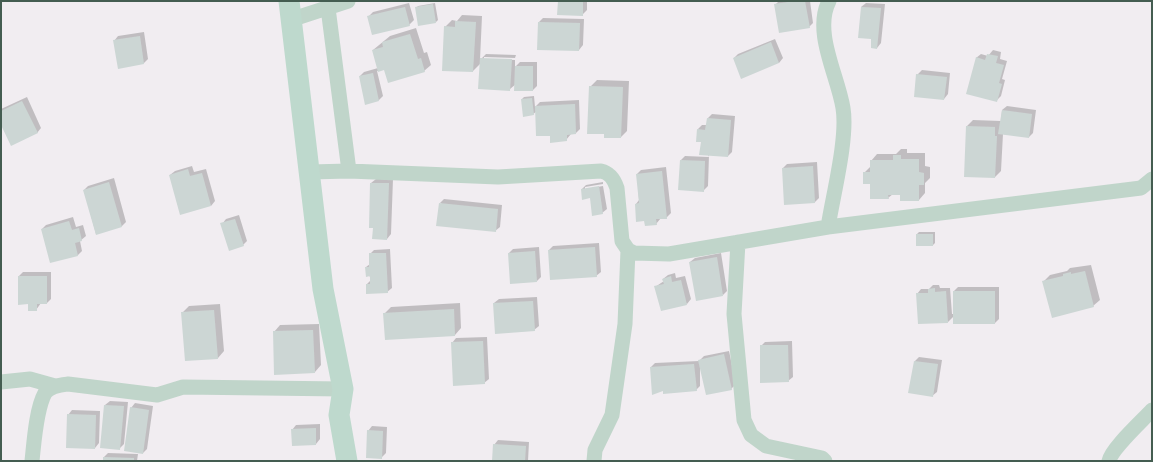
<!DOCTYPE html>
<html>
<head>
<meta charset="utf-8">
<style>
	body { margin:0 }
	#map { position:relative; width:1153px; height:462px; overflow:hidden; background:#f1edf1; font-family:Ubuntu,sans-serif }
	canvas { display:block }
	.frame { position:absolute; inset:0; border:2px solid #445d51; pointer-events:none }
</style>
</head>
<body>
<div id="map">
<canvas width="1153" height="462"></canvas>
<div class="frame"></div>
</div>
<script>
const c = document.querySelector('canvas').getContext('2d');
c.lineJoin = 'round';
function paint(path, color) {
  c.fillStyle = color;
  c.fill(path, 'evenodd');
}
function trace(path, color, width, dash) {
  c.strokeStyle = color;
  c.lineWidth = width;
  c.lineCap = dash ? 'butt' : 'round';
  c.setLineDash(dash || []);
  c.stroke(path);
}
paint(new Path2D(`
	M559,1H587V10L582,15Z
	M779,1H810L813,23L809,27L775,5Z
	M409,3L414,20L409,25L368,17L373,12Z
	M435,3L438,20L436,22L416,8L418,6Z
	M866,3L885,4L881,43L877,48L861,7Z
	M462,15L482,16L480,60L486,54L516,55L515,58L484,57V59L515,60V67L520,62H537V86L533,90L516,84L510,89L481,63L473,71L445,27L452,20L457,21Z
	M543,18L584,19L583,45L579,50L539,22Z
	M416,28L424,53L427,52L431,65L424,71L385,69L377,71L383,96L379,100L366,103L360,76L364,72L378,68L373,50L390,36Z
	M144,32L148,59L144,63L119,68L114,41L118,36Z
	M775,39L783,58L779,63L734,58L738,54Z
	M993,50L1001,52L1000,59L1007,61L1002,79L1005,80L1001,96L996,101L976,58L981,54L988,56Z
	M922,70L950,73L948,94L944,99L917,75Z
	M597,80L629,81L627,131L621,137L605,133L590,87Z
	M534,96L535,107L540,102L579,100L580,129L576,133L571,134L566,140L551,135L536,112L533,114L522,99L524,97Z
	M27,97L41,128L37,133L1,122V109Z
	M1007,106L1036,110L1033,133L1029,137L1003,134L1001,171L995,177L967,126L973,120L1001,121L1002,110Z
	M712,114L735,116L732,152L728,156L709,155L708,186L703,191L679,189L681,160L685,156L709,157L698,129L702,125H707L708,118Z
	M901,149H907V153H925V166L930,167V178L925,183V193L919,200H901V194H893L888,198L871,183L864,173L871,166V161L877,154H896Z
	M817,162L819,198L815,202L785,204L783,168L787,164Z
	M192,166L194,172L206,169L215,201L211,206L170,175L175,171Z
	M666,167L671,213L666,218H661L656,224L645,219L636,204L639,200L637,174L641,170Z
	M114,178L126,222L122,226L96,234L84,190L88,186Z
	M376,179H393L391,234L387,239L374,227L371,183Z
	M603,182V184L585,187V189L603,186L607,209L602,213L591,197L582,189L586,185Z
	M444,199L502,205L500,227L495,231L440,203Z
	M239,215L247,241L243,245L222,224L226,219Z
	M73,217L76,227L83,225L86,236L80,241L82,251L78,255L51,262L42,229L46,225Z
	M919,232H935V243L933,245L917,234Z
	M599,243L601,272L596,276L549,250L553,246Z
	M539,247L541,277L537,281L509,253L513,249Z
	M390,249L392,288L387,292L367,284L371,280L366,267L370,264V254L374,250Z
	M721,253L727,291L723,295L690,262L695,258Z
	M1091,265L1100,300L1093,306L1043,282L1050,275L1067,271L1070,268Z
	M23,272H51V299L47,303H41L36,310L29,303L19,276Z
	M675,273L676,278L685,276L691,299L687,304L655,287L664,281L663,279L668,275Z
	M933,285H939L940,288H950L952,314H954V291L958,287H999V319L995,323L954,316L948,322L917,294L921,289H929Z
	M537,297L539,326L534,330L494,303L499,299Z
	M460,303L461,328L455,335L384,314L391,307Z
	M220,304L224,351L218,358L186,360L182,313L189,306Z
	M319,324L321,365L315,372L274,332L280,325Z
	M487,337L489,379L484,383L452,343L456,338Z
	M792,341L793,377L788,381L761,346L765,342Z
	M729,351L736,384L731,389L700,364V386L696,390H664L651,367L655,363L699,361L704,356Z
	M919,357L942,360L937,392L932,396L909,392L915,361Z
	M110,401L128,402L124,444L119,449L105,405Z
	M135,403L153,406L147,449L143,453L131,408Z
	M72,410L100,411L99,443L95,448L68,415Z
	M320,424V439L316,444L292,430L296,425Z
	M372,426L387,427L386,453L381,458L368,431Z
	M498,440L529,442L528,461H493L494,445Z
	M108,453L138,454L137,461H104V457Z`), '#0003');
paint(new Path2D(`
	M558,1H583V16L557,15Z
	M795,1H805L810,28L779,33L774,4Z
	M433,4L436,23L418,26L415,7Z
	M405,7L410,26L372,35L367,16Z
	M861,7L881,8L877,49L871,48V39L858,38Z
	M455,21L476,22L473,72L442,71L444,26L455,27Z
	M538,22L580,23L579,51L537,50Z
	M410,34L418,59L421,58L425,72L388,83L384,70L378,72L372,50L383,47L382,42Z
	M140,36L144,64L118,69L113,40Z
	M771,42L779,63L741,79L733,58Z
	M987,54L998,56L996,63L1004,65L999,83L1002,84L997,102L966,94L976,57L985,60Z
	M480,58L512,59L510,91L478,89Z
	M515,66H533V91H514Z
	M373,73L379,101L365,105L359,76Z
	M916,74L947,77L944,100L914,97Z
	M589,86L623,87L621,138H604V134H587Z
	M532,98L534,115L523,117L521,99Z
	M22,101L38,133L11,146L1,125V111Z
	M575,104L576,134L567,135V141L550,143V136H536L535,106Z
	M1002,110L1032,114L1029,138L998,134Z
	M707,118L731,120L728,157L699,155L701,142H696L697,129L705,130Z
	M966,126L995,127V136H997L995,178L964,177Z
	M893,155H901V159H919V172L924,173V185H919V201H900V195H888L889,199H870V184H863V172H870V160H893Z
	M680,160L705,161L704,192L678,190Z
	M813,166L815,203L784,205L782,168Z
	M188,169L190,176L202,173L211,206L180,215L169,175Z
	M662,171L667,219H656L657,225L645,226L644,221L636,222L635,204L639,203L636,174Z
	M109,182L122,227L96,235L83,190Z
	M370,183H389L387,240L372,239L373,228H369Z
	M599,186L603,214L592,216L590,198L582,200L581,189Z
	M439,203L498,209L496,232L436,226Z
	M235,219L244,246L229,251L220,223Z
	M69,221L72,230L79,228L82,241L75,243L78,256L50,263L41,229Z
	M916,234H933V246H916Z
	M595,247L597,277L550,280L548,250Z
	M535,251L537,282L510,284L508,253Z
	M369,253H386L388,293L366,294V284H370V276L366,277L365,267H369Z
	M717,257L723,296L696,301L689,262Z
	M1085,271L1094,307L1052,318L1042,281L1063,276V274L1071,272V274Z
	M18,276H47V304H37V311H28V304L18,305Z
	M671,276L672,282L681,280L687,305L661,311L654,286L664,284L662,279Z
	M935,288V292L946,291L948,323L918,324L916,293H928V289Z
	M953,291H995V324H953Z
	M533,301L535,331L495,334L493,303Z
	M454,309L455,336L385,340L383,313Z
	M214,310L218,359L185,361L181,312Z
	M313,330L315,373L274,375L273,331Z
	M483,341L485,384L453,386L451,342Z
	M760,345H788L789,382L760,383Z
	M724,354L732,390L706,395L698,360Z
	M914,361L938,364L933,397L908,393Z
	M694,364L697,391L663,394V391L652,395L650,367Z
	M104,405L124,406L120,450L100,448Z
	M130,407L149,410L143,454L124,451Z
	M67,414L96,415L95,449L66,448Z
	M316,428V445L292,446L291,429Z
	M367,430L383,431L382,459L366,458Z
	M493,444L526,446L525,461H492Z
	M103,457L134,458V461H103Z`), '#ccd6d4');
trace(new Path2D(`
	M328,8L349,171
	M293,19L348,1
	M310,172L349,171L498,177L601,171C610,173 614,179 617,188L622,241L628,250L634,253L669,254L828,227L1141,188L1152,179
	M828,227C833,195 848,138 843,108C838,76 813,32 829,1
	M738,242L734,314L744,420L751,435L766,446L822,458L825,461
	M1,382L30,379L55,386
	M32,461C34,443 36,409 45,393C50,386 60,385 68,384L157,395L183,387L343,389
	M594,461L595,450L612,415L625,324L628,250
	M1109,461C1111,449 1143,420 1152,410`), '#c0d5ca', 15);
trace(new Path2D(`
	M289,1L323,289L343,389L339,415L347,461`), '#bed9cd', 21);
</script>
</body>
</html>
